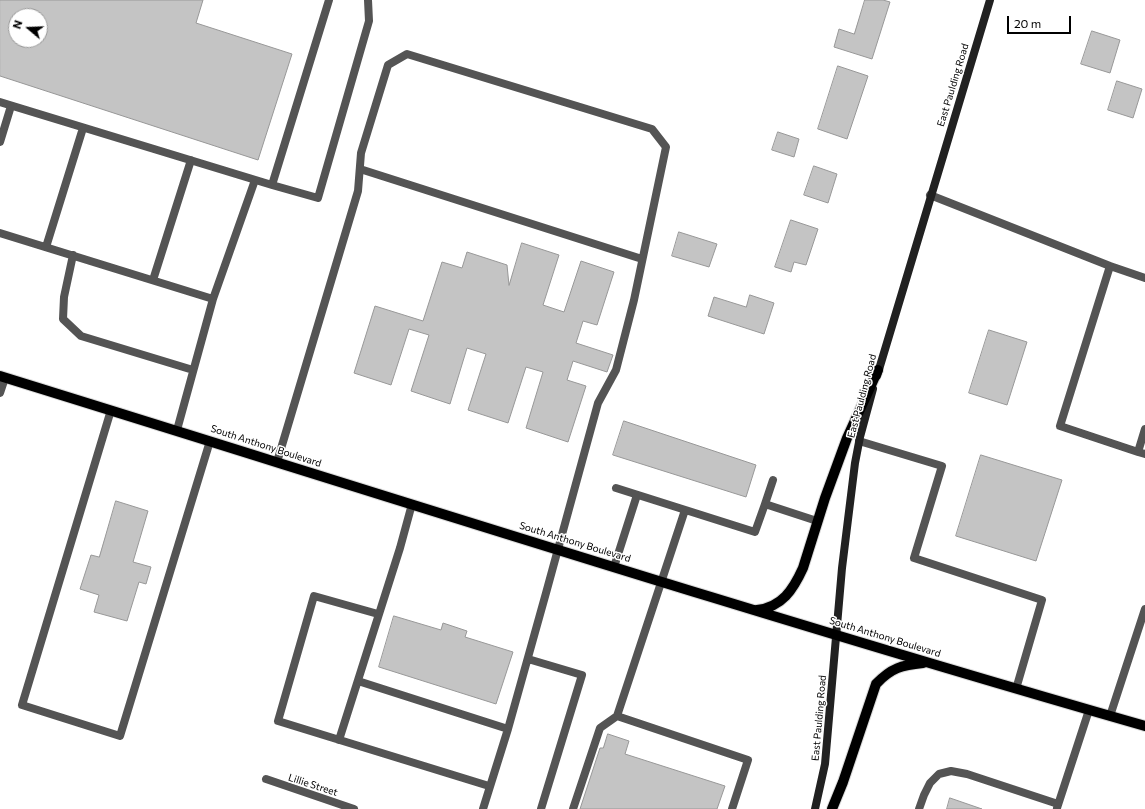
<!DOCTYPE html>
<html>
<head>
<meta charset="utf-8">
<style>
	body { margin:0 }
	#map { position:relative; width:1145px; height:809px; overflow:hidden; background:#fff; font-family:Commissioner,sans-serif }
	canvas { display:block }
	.north { position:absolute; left:8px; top:8px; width:40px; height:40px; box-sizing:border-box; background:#fff; border:1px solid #999; border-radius:50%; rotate:289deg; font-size:11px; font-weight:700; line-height:16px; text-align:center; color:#000 }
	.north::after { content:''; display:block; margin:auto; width:14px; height:18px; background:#000; clip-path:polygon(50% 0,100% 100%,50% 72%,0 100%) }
	.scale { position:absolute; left:1007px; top:16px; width:64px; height:18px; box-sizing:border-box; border:2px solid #000; border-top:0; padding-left:5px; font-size:12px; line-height:14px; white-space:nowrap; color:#000; -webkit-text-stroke:3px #fff; paint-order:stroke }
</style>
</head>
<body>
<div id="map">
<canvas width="1145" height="809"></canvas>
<div class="north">N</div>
<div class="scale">20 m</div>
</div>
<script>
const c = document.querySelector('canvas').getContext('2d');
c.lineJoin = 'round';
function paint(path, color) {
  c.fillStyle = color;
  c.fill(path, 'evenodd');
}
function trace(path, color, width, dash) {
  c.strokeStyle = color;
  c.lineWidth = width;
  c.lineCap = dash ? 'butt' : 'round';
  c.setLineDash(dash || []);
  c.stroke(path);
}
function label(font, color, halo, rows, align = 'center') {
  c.font = font + ' Commissioner,sans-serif';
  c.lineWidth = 3;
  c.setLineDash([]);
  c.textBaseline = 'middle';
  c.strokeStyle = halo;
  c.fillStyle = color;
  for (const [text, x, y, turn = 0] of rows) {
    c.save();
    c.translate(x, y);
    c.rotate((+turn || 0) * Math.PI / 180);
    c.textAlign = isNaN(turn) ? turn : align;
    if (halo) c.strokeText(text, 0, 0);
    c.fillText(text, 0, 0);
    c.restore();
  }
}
const building = new Path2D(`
	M0,0H203L196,23L292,54L258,160L0,76ZM16,16H40V40H16Z
	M865,0H883L890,2L872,59L834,47L839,29L854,34Z
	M1092,31L1120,40L1110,73L1081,64Z
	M838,66L868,76L847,139L818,129Z
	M1117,81L1142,89L1133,118L1108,110Z
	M778,132L799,139L794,157L772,150Z
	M814,166L837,174L828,203L804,195Z
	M791,220L818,229L806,265L794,262L791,272L775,267Z
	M679,232L717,244L709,267L672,256Z
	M522,243L559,255L543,305L564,312L581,261L614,272L597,325L583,321L576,343L613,355L607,372L573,361L567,380L586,386L568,442L526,428L543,372L526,367L508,423L468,410L486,354L467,348L450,404L411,391L429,335L409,329L391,385L354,373L375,306L423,321L442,262L462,268L467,252L507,265L509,285Z
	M750,295L774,303L764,334L708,316L714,297L746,307Z
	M989,330L1027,342L1007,405L969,393Z
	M624,421L756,465L746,497L613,455Z
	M981,455L1062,480L1036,561L956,536Z
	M116,501L148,511L133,562L151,567L146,584L139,582L127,621L94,612L99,595L80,589L91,555L99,557Z
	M394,616L441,630L443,623L467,631L465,637L513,652L496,704L379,667Z
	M608,734L629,741L625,754L725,786L717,809H580L600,748H603Z
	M950,798L982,809H947Z`);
paint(building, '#c4c4c4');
trace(building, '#989898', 1);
const primary = new Path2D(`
	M0,376C381,494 761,616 1145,726
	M757,610C782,607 793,590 803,568L825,498L847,438L878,370
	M832,809L843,782L876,684C891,668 902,665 923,663`);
trace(primary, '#dbdbdb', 12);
trace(new Path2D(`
	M0,102L272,185L318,198L369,21L368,0
	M0,142L11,106
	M360,169L642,259
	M272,185L329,0
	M930,195L1110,266L1060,426L1138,452
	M0,233L213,299L177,430
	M46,247L83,128
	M73,255L64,297L63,319L81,336L193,370
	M1110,266L1145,278
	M153,280L191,160
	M213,299L255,180
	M0,393L5,378
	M111,410L22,705L120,736L210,441
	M1145,429L1138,452L1145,454
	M859,441L942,466L914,558L1042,600L1016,689
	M277,462L358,191L361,153L388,65L407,54L652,129L666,147L634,300L616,370L598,403L546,593L508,729L483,809
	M616,488L755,532L765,504L817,521
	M765,504L773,480
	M685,510L617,716L748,760L732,809
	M614,567L637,495
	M378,614L314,596L278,721L489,786
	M528,659L582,675L541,809
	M358,681L508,729
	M1110,716L1145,609
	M339,740L400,548L412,504
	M1057,808L1089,710
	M573,809L600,728L617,716
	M919,809L924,795L930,783L939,774L951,771L967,774L1058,804`), '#545454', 8);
trace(new Path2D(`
	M266,779L354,809`), '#545454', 8);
trace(new Path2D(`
	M877,376L990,0
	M815,809L825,764L842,568L855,463L860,437L873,389`), '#212121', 8);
trace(primary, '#000', 10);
label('10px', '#000', '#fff', [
	["East Paulding Road",953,85,-73],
	["East Paulding Road",862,396,-75],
	["South Anthony Boulevard",266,446,18],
	["South Anthony Boulevard",575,542,17],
	["South Anthony Boulevard",885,637,17],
	["East Paulding Road",819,718,-85],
	["Lillie Street",313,785,18]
]);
</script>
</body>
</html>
